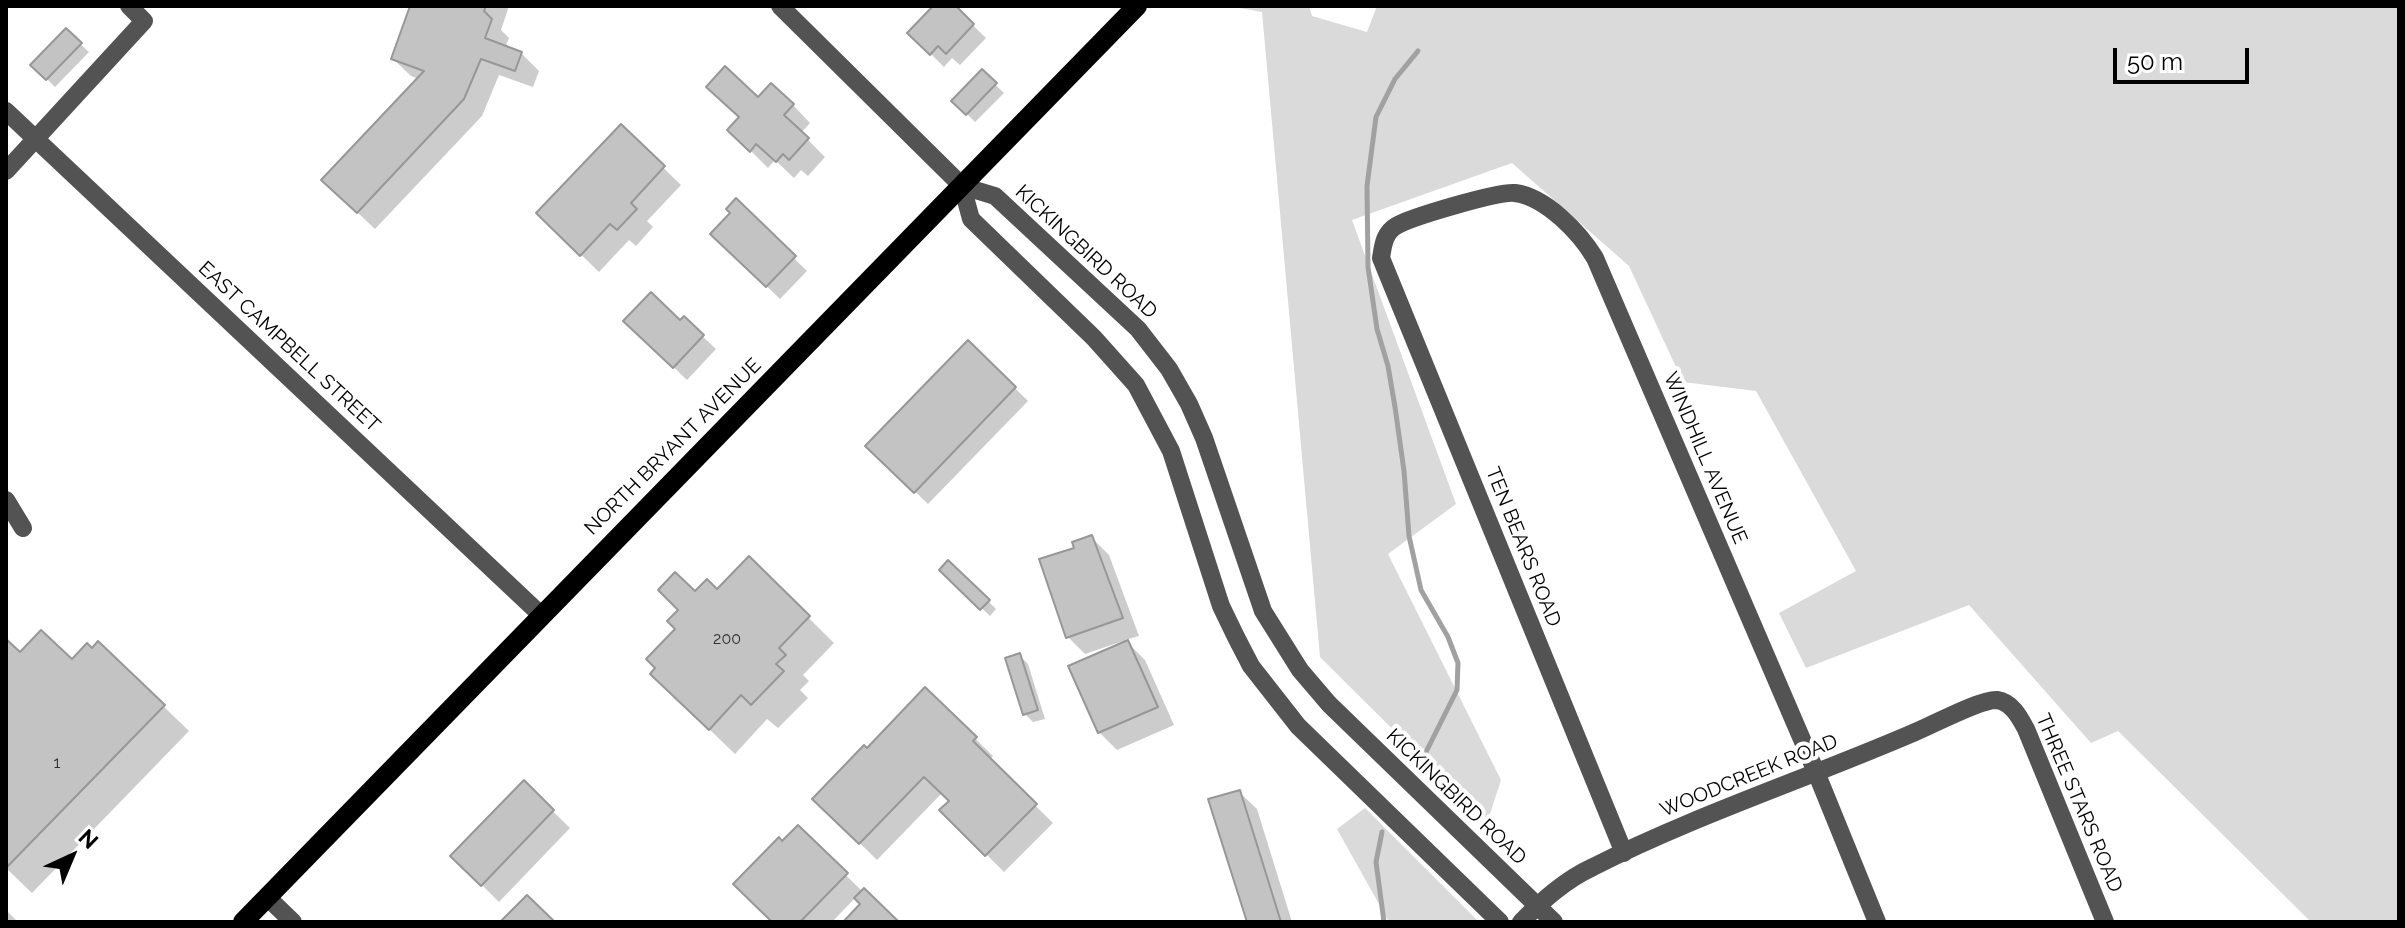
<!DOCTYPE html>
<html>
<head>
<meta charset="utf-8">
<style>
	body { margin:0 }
	#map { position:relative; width:2405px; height:928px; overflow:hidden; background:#fff; font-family:Raleway,sans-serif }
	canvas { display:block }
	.frame { position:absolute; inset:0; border:8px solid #000; pointer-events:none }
	.north { position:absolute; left:32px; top:816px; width:80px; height:80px; -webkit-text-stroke:6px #fff; paint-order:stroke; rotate:44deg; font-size:22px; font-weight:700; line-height:32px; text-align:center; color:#000 }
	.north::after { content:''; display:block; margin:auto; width:28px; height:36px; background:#000; clip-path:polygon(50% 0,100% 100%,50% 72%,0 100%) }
	.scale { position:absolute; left:2113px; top:48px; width:136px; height:36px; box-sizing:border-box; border:4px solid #000; border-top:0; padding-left:10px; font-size:24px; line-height:28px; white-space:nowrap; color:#000; -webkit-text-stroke:6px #fff; paint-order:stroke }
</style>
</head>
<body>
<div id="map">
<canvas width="2405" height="928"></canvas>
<div class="frame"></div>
<div class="north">N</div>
<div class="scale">50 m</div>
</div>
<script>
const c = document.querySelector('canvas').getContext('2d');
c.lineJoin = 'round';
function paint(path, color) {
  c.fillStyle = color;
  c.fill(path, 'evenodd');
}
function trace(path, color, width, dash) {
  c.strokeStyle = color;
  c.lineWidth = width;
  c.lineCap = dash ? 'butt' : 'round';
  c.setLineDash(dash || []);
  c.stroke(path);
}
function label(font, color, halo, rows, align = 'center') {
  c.font = font + ' Raleway,sans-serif';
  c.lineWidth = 8;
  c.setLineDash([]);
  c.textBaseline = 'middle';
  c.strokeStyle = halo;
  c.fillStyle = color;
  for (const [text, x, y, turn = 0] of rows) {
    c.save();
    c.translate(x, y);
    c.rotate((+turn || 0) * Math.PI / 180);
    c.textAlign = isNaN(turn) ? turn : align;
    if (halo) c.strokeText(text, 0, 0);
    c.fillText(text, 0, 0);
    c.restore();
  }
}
paint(new Path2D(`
	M1229,6H1309L1312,16L1367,32L1377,6H2399V922H2311L2118,731L2091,743L1969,605L1806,668L1779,613L1856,571L1756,391L1683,382L1629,266L1512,163L1352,220L1456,504L1388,554L1501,780L1487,823L1320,657L1262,12Z
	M1365,808L1479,922H1389L1337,829Z`), '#dadada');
paint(new Path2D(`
	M412,6H509L501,30L509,38L505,48L521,53L539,71L533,87L499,75L482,116L375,229L341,197L419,79L411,76L393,59Z
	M935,6H953L986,38L960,65L952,58L944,67L910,33Z
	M66,31L89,52L55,87L33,65Z
	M982,72L1004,93L975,122L954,101Z
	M758,100L793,105L810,123L801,133L825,157L808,176L801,170L794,178L775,160L768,168L730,130Z
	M621,127L681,185L647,221L653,227L636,246L629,240L599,272L538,213Z
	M736,201L807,271L780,299L713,234L733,214Z
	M684,319L716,349L687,380L626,321L681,322Z
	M968,342L1028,401L928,504L868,446Z
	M1091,537L1109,555L1139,636L1125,640L1145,660L1174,725L1117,750L1099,732L1123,641L1085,654L1068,637L1076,549Z
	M749,559L834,643L803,675L809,681L800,690L808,698L778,728L767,719L735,754L678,699V629L695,594L717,592Z
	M949,563L996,609L990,616L942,570Z
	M6,641L20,655L72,662L92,651L99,644L189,731L32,893L6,868Z
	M1019,655L1028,664L1045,719L1033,722L1025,714Z
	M925,690L993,756L989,760L1053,823L1004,872L942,810L951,801L942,793L877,860L815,799L867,751Z
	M524,783L570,828L499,902L453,856Z
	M1239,792L1257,809L1292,922H1249Z
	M798,828L863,892L896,922H846L863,905L856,897L832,922H774L782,844Z
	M6,910L18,922H6Z`), '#0003');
trace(new Path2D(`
	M1418,768L1457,690L1458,663L1448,637L1421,590L1409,536L1404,471L1395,407L1388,366L1377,329L1368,267L1367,186L1376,117L1395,79L1418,51
	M1382,832L1376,862L1384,922`), '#a1a1a1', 5);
const building = new Path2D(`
	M410,6H486L484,11L492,19L485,38L522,52L515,71L481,59L464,99L357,213L321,180L424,71L391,59Z
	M933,6H956L974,24L946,54L938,46L930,55L907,33Z
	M66,28L82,43L46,80L30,65Z
	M725,66L758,97L771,83L794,104L784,115L809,138L789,160L783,154L776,162L756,144L750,152L727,130L739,117L706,87Z
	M982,69L997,83L966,115L951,101Z
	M621,124L665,166L631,203L637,209L617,230L610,224L580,256L536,213Z
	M736,198L796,256L766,287L710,234L730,213L726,209Z
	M651,292L680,320L684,316L704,335L673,368L623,321Z
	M968,340L1016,387L914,493L865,446Z
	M1092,535L1123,618L1066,638L1039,559L1074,548L1072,542Z
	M749,556L810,616L779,648L786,655L776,664L784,671L751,705L741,695L709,730L650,674L655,668L646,659L675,629L667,621L678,610L658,590L675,572L695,591L707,579L717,589Z
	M948,560L990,600L980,610L939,570Z
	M41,630L72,659L87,643L92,648L98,641L165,705L6,868V639L20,652Z
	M1128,640L1158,707L1098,733L1068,666Z
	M1020,653L1038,710L1023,715L1005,658Z
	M925,687L977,737L973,741L1037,804L985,856L939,810L949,801L924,777L859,844L812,799L864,745L867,748Z
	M524,780L554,810L481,886L450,856Z
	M1240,790L1281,922H1247L1208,799Z
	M798,825L848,873L800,922H772L733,884L779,837L782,841Z
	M864,888L899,922H843L860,904L854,898Z
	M527,895L555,922H500Z`);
paint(building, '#c3c3c3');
trace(building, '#979797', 2);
trace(new Path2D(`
	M780,6L962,186L995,196L1138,329L1169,369L1189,404L1204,438L1263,611L1300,670L1329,704L1554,922
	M6,111L541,615
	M6,171L144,21L129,6
	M962,186L971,219L1094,338L1136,385L1171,451L1221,606L1236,637L1251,666L1298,726L1500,922
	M6,500L23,528
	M1624,853L1381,258C1383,246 1384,233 1396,226C1411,217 1499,191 1515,193C1546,197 1580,233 1595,258L1816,772L1877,922
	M267,897L293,922
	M1521,922C1543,900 1565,880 1593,867C1696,815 1806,779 1913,733C1931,726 1980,699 1997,700C2012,702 2020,718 2026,729L2105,922`), '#535353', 18);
trace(new Path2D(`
	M243,922L1137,6`), '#000', 20);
label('16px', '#313131', null, [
	["200",727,639],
	["1",57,763]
]);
label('20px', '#000', '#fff', [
	["KICKINGBIRD ROAD",1086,252,43],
	["EAST CAMPBELL STREET",289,347,43],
	["NORTH BRYANT AVENUE",673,447,-45],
	["WINDHILL AVENUE",1705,458,67],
	["TEN BEARS ROAD",1523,547,68],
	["WOODCREEK ROAD",1749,776,-22],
	["KICKINGBIRD ROAD",1456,797,44],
	["THREE STARS ROAD",2079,803,67]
]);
</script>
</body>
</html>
